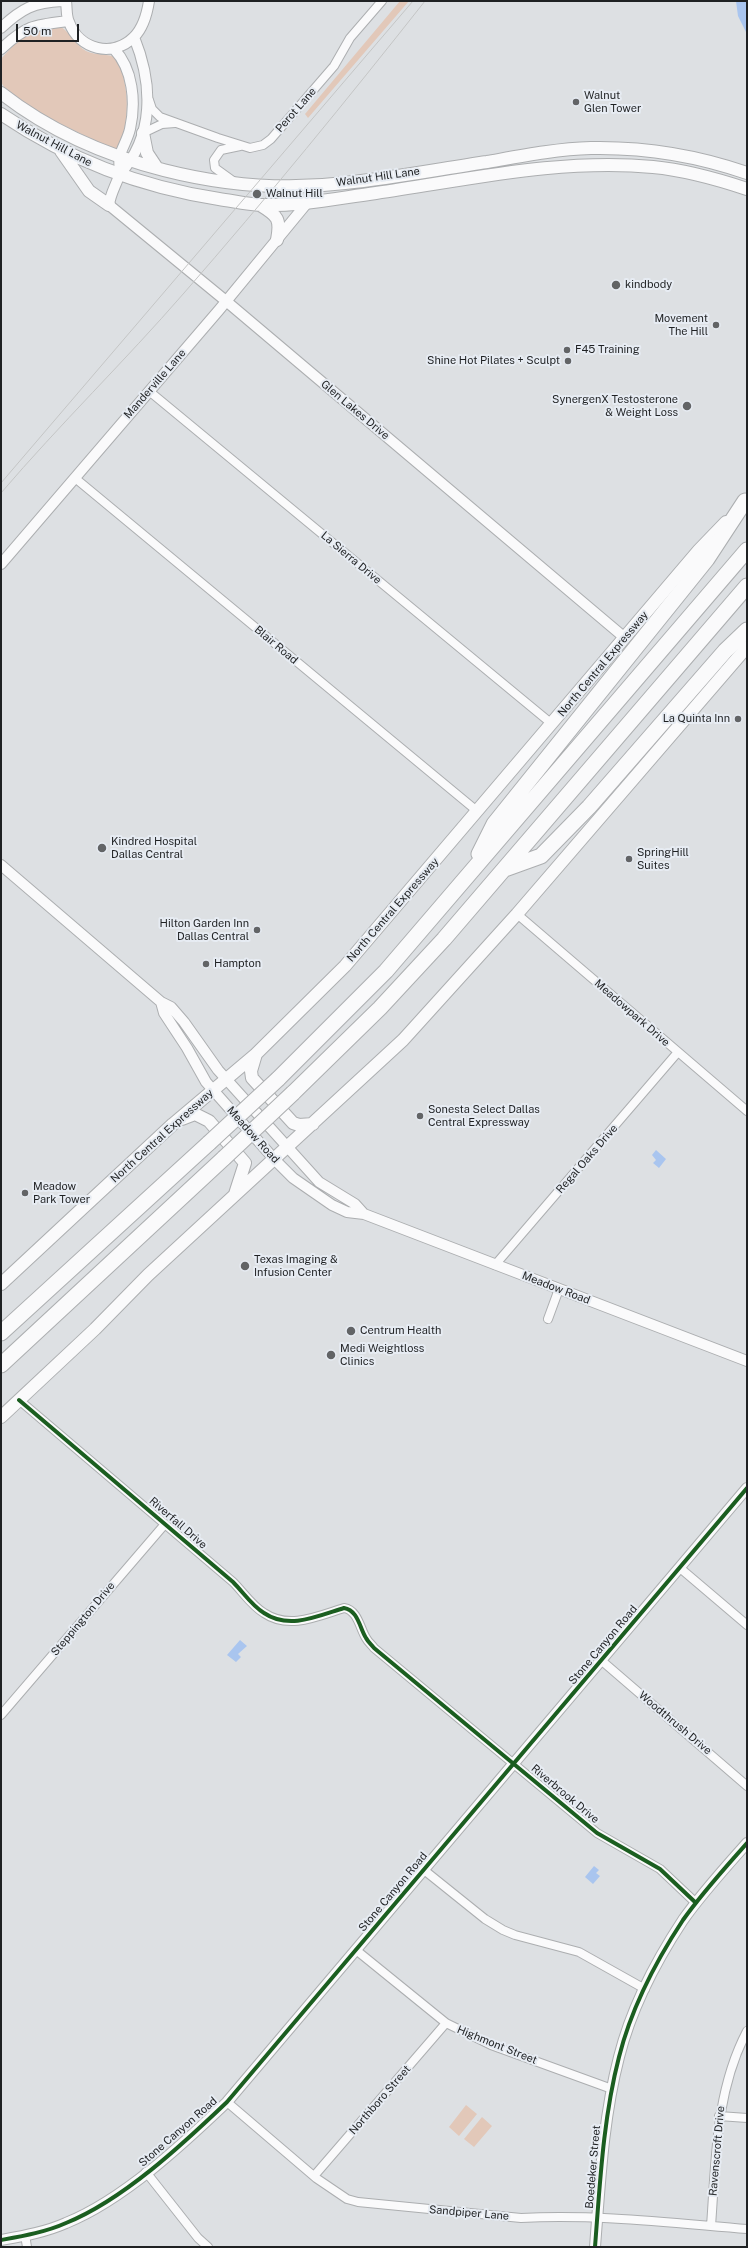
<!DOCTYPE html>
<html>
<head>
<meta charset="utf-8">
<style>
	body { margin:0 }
	#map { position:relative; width:748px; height:2248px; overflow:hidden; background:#dde0e3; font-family:"Public Sans",sans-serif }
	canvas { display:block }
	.frame { position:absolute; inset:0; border:2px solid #1f2123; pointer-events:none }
	.scale { position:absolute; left:16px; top:24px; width:63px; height:18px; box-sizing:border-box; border:2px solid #1f2123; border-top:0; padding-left:5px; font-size:12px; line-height:14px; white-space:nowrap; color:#1f2123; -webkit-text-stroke:3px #e7ecf3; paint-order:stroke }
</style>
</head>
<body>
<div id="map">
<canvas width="748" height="2248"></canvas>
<div class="frame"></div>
<div class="scale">50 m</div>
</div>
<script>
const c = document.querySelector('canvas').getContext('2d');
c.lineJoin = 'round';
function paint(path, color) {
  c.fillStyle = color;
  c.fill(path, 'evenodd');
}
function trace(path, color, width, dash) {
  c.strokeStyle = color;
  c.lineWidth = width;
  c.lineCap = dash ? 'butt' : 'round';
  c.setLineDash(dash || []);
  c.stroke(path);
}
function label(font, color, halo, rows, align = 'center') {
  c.font = font + ' "Public Sans",sans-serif';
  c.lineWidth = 4;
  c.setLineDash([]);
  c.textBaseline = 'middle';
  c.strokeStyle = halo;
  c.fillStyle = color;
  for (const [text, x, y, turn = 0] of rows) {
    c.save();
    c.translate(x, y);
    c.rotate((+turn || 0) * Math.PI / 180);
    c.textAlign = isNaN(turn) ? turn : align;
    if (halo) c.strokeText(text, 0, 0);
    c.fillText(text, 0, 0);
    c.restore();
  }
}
paint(new Path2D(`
	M400,1H409L308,118L305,114Z
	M61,27C71,33 75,45 86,51C96,56 108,53 117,58C130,90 130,119 118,151C97,141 6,102 1,81C0,74 1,66 1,59C22,36 29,29 61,27Z
	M466,2105L477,2114L459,2136L449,2127Z
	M482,2117L492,2126L474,2147L464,2139Z`), '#e2c8b9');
paint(new Path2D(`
	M736,1H747V34L738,16Z
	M656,1150L666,1159L659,1168L653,1163L656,1160L652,1155Z
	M240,1640L247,1646L238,1654L241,1657L236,1662L227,1655Z
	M594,1866L599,1870L596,1873L600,1876L593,1884L585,1877Z`), '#a9c5ef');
const minor = new Path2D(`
	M149,100L152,109L160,117L218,138L250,148L263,145L271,139L334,66L350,38L382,1
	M143,133L162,124L175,123
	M233,181L215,168L214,160L221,150L240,146
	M149,391L552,724
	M75,478L477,811
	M517,914L747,1111
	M495,1265L678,1052
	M548,1319L559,1289
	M19,1400L233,1582C243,1592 252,1606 264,1613C289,1630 318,1616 344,1608C358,1610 360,1629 366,1638C368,1642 372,1645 374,1648L597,1833L660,1869L696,1903
	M680,1568L747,1625
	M602,1661L747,1786
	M1,1715L165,1524
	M424,1870L485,1919L503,1930L515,1935L579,1952L645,1989
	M356,1950L446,2023L491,2045L612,2089
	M227,2102L316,2178L347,2199L358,2202L521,2218C596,2214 672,2223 747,2229
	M719,2116L747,2118
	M146,2172L198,2238L208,2247
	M314,2176L446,2023
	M711,2226C716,2160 715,2092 747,2031
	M25,2235L27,2247`);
const tertiary = new Path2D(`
	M66,1C67,8 66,16 69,22C79,50 113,58 134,37C143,28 147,14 149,1
	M1,28C21,9 34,2 62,1
	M1,49C27,25 34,25 68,21
	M114,49C133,69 136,102 130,129C128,138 123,146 120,155C118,162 121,170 119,176C115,187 110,195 109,205L226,301L625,638
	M119,175C155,136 153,84 134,37
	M1,564L219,310L307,203
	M1,865L161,1002L171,1007L184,1022L218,1070L319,1182L355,1204L364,1214
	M161,1002L164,1013L187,1048L206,1082L275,1160L293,1178L332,1205L347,1212L364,1214L747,1361
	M1,2240C23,2236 46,2232 66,2223C123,2200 183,2144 227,2102L747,1488
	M595,2247C600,2183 603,2119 619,2057C631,2009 656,1961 683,1920C702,1893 725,1868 747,1843`);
const secondary = new Path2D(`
	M1,93C93,165 230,197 345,183C393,178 440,169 487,162C521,156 556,149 591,148C643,147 698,156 747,173
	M1,114C67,159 140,187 219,199C233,201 247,204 261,205C300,206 338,198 376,193C467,180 561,158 653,167C685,170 717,179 747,189
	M143,133L147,153L157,168
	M61,151L89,191L109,205
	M260,205C278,216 281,219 277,240
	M256,1054L251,1071L252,1078L293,1123L299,1125L313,1124
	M182,1119L195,1114L209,1121L245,1163L235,1194
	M1,1284L173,1124L256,1054L345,966L699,550L726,522
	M1,1417L95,1329L148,1275L403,1040L517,914L747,647`);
const motorway = new Path2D(`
	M479,854L494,824L707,559L745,501
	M505,869L541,856L589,807L725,651L747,630
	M278,1079L386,971L747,550
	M293,1093L380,1008L444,939L747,586
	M1,1333L209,1143
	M1,1365L224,1158`);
trace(minor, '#acaeb0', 10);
trace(tertiary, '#acaeb0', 12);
trace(secondary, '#acaeb0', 14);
trace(motorway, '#acaeb0', 17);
trace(minor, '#fafafb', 8);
trace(tertiary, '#fafafb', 10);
trace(secondary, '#fafafb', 12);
trace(motorway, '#fafafb', 15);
trace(new Path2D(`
	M1,483L413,1
	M1,493C60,424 125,361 184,293C267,198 347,100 425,1`), '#c4c5c5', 1);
const motorwayBridge = new Path2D(`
	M209,1143L278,1079
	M224,1158L293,1093`);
trace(motorwayBridge, '#acaeb0', 17, []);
trace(motorwayBridge, '#fafafb', 15);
trace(new Path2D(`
	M19,1400L233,1582C243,1592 252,1606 264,1613C289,1630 318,1616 344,1608C358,1610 360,1629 366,1638C368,1642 372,1645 374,1648L597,1833L660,1869L696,1903
	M1,2240C23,2236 46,2232 66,2223C123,2200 183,2144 227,2102L747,1488
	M595,2247C600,2183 603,2119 619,2057C631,2009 656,1961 683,1920C702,1893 725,1868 747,1843`), '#1b5e20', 4);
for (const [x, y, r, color] of [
	[576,102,4,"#626466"],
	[257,194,5,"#626466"],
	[616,285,5,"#626466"],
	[716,325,4,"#626466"],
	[567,350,4,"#626466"],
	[568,361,4,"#626466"],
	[687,406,5,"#626466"],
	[738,719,4,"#626466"],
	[102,848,5,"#626466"],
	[629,859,4,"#626466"],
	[257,930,4,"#626466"],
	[206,964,4,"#626466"],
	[420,1116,4,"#626466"],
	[25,1193,4,"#626466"],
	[245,1266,5,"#626466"],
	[351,1331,5,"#626466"],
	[331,1355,5,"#626466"]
]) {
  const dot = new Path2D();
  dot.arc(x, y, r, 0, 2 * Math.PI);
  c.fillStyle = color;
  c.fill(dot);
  trace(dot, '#e7ecf3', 1.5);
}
label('11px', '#1f2123', '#e7ecf3', [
	["Walnut",584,96],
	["Glen Tower",584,109],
	["Walnut Hill",266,194],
	["kindbody",625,285],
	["Movement",708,319,"right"],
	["The Hill",708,332,"right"],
	["F45 Training",575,350],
	["Shine Hot Pilates + Sculpt",560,361,"right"],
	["SynergenX Testosterone",678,400,"right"],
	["& Weight Loss",678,413,"right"],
	["La Quinta Inn",730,719,"right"],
	["Kindred Hospital",111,842],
	["Dallas Central",111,855],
	["SpringHill",637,853],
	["Suites",637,866],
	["Hilton Garden Inn",249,924,"right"],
	["Dallas Central",249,937,"right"],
	["Hampton",214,964],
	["Sonesta Select Dallas",428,1110],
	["Central Expressway",428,1123],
	["Meadow",33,1187],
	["Park Tower",33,1200],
	["Texas Imaging &",254,1260],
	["Infusion Center",254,1273],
	["Centrum Health",360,1331],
	["Medi Weightloss",340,1349],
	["Clinics",340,1362]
], 'left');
label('11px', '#1f2123', '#e7ecf3', [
	["Perot Lane",296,110,-49],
	["Walnut Hill Lane",54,144,28],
	["Walnut Hill Lane",378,177,-8],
	["Manderville Lane",155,384,-49],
	["Glen Lakes Drive",355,410,40],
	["La Sierra Drive",351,558,40],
	["Blair Road",276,645,40],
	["North Central Expressway",603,664,-50],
	["North Central Expressway",393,910,-49],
	["Meadowpark Drive",632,1013,41],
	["Meadow Road",253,1135,48],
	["North Central Expressway",162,1136,-42],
	["Regal Oaks Drive",587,1159,-49],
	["Meadow Road",556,1288,21],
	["Riverfall Drive",178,1523,41],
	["Steppington Drive",83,1619,-50],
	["Stone Canyon Road",603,1645,-50],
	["Woodthrush Drive",675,1723,40],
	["Riverbrook Drive",565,1794,40],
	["Stone Canyon Road",393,1892,-50],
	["Highmont Street",497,2045,22],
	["Northboro Street",380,2100,-49],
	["Stone Canyon Road",178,2132,-41],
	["Ravenscroft Drive",717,2151,-85],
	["Boedeker Street",593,2167,-85],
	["Sandpiper Lane",469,2213,5]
]);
</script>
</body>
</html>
